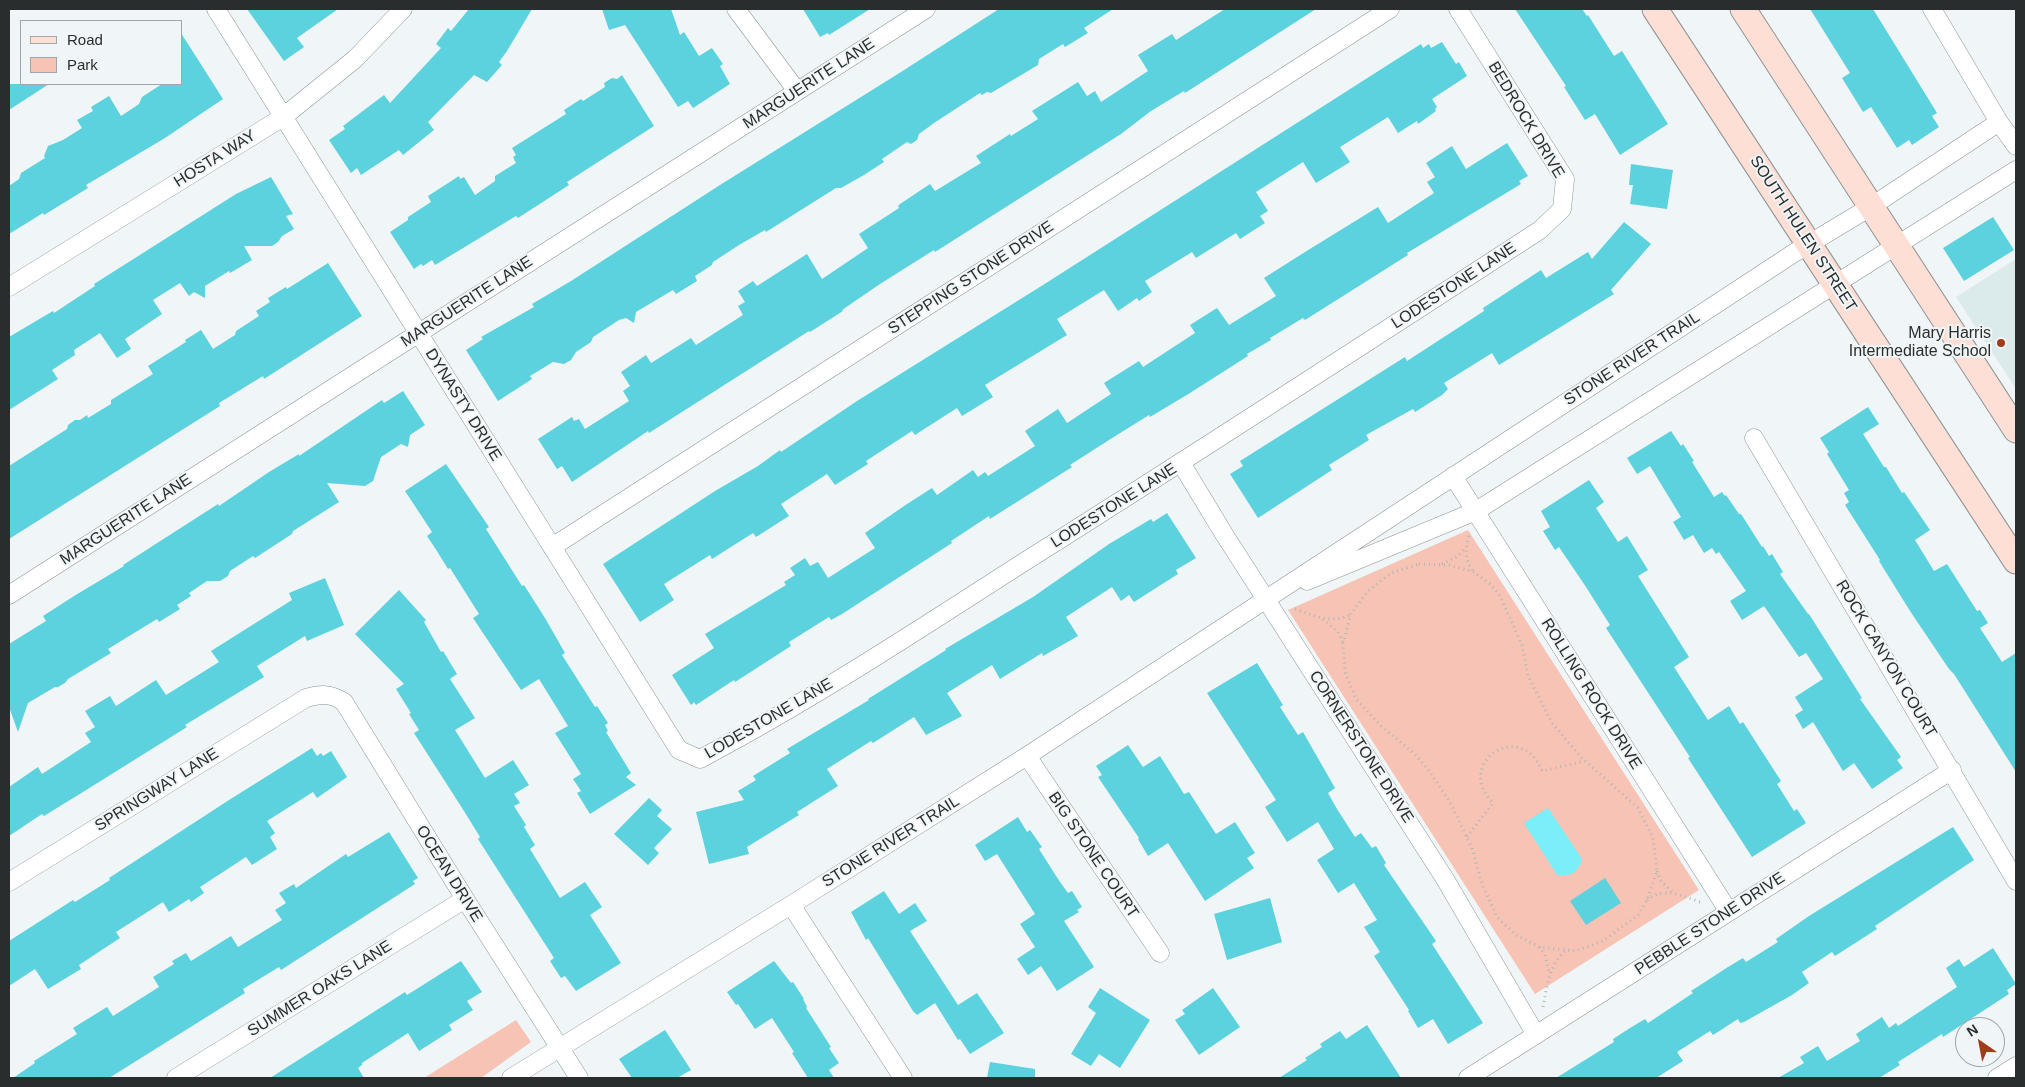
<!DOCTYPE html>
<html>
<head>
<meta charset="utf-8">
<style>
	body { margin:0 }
	#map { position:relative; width:2025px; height:1087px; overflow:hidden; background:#f0f6f7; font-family:Arial,sans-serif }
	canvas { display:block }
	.frame { position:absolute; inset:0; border:10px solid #2a2d2d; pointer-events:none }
	.legend { position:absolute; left:20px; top:20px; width:162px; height:65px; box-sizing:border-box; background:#f0f6f7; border:1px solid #a1a6a6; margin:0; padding:6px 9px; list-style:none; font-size:15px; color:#2a2d2d }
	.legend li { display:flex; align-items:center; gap:10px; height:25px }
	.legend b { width:25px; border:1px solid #a1a6a6 }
	.north { position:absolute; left:1955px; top:1017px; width:50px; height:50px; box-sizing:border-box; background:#f0f6f7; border:1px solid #a1a6a6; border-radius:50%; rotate:327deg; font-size:14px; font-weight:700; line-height:20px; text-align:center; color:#2a2d2d }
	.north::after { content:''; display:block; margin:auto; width:18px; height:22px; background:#a23b1a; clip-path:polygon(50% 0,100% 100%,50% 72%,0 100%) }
</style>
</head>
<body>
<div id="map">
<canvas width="2025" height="1087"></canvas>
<div class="frame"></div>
<ul class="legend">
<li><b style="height:6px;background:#fddfd6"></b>Road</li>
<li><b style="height:14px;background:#f7c3b4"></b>Park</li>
</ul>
<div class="north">N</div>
</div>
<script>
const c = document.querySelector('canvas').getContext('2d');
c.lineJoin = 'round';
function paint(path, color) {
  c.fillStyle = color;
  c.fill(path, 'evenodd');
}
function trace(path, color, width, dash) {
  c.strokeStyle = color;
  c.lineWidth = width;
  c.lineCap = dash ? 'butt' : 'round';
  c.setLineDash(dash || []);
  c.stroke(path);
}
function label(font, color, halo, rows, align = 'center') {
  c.font = font + ' Arial,sans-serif';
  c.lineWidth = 4;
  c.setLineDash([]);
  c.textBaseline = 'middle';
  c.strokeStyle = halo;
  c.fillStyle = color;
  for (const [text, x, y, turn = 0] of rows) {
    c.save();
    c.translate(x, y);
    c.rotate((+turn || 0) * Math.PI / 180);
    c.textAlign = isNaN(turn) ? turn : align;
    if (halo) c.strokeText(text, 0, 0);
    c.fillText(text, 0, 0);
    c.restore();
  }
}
paint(new Path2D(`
	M2016,259V389L1956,297Z`), '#dbeaeb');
paint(new Path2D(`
	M1468,530L1699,890L1535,994L1288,610Z
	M516,1020L531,1042L481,1078H424Z`), '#f7c3b4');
paint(new Path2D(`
	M1548,808L1582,859C1579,872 1570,877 1557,875L1524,823Z`), '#7aeffa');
paint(new Path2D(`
	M247,9H338L297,38L304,47L284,61Z
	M469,9H532L507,51L499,62L502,65L487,82L474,75L428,122L434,130L403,155L399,150L361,175L357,168L351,173L329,140L345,129L343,126L384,95L390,103L441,48L436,44L448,28L451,31Z
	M602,9H671L680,35L684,32L699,56L712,48L723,64L720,66L730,84L693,108L688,101L678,107L625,25L609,30Z
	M803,9H870L829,35L828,33L820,37Z
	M999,9H1113L1084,28L1088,33L1065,47L1063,44L1039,59L1038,65L991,93L987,92L982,95L980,93L934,123L919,134L917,140L911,144L907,142L882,159L884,162L864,175L841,188H836L766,232L765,230L739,245L713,262L712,265L695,276L697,281L676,294L673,290L636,312L634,323L626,318L619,320L593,337L591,342L576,352L571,360L564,364L553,362L530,376L532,379L498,401L466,350L483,339L481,337L534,307L532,304L571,281L720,185L901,72Z
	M1225,9H1316L1185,93L1184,91L1151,111L1121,134L935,252L934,250L880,284L842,310L843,311L810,332L809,331L649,433L648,431L572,482L562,466L557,469L538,439L572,417L574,421L579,419L585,429L629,401L623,391L630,386L621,372L646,355L651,363L691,338L696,345L743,315L738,306L745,302L738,291L753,281L757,286L807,254L822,279L868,248L859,234L899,208L898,206L900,204L930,184L935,191L981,163L976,156L1010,134L1011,136L1038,119L1032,111L1078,82L1087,96L1095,91L1101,102L1148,71L1138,55L1172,34L1176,40Z
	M1515,9H1582L1587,16L1588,15L1614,56L1622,51L1668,124L1620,155L1595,114L1585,120L1564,87L1566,86Z
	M1810,9H1873L1937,113L1932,116L1939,127L1912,145L1909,140L1897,148L1871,107L1863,112L1842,78L1850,73Z
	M181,33L223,99L165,138L86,185L88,188L44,215L43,213L9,234V186L19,179L21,173L45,158L44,156L48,146L63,140L82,128L77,120L93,111L91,107L109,96L121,116L139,104L142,97L162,84H181Z
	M1442,42L1456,64L1459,62L1467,76L1432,99L1437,107L1435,109L1436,111L1418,124L1417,121L1398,133L1388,117L1340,147L1350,162L1316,183L1303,162L1256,192L1268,211L1260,216L1265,223L1240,239L1236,233L1196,258L1192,252L1145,281L1152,292L1139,301L1137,298L1118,311L1104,290L1057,319L1067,335L985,385L993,397L962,416L957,408L915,435L912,431L866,461L868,464L835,485L827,474L781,504L789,516L756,537L753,533L712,559L710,555L664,584L674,600L640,622L603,564L715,491L758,466L780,450L781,452L857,401L1043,285L1394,61L1421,44L1423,48L1429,44L1431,48Z
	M622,75L654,126L567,182L569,185L518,218L516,216L435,265L432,260L423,266L421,264L414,269L390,232L408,220V217L431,202L428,196L459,176L460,179L464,177L475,195L495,181V176L516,163L513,157L516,155L512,148L566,114L564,110L581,99L583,101L605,87L604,83L612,78L617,79Z
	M9,84H49L9,110Z
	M1507,143L1528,176L1519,181L1521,184L1407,253L1408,255L1305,320L1303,318L1270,338L1271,340L1247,354L1248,356L1190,393L1150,417L1149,415L1109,440L1070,465L1072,467L990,519L989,516L951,541L952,543L842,614L831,620L829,617L789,642L791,646L735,682L734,680L696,705L694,702L691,705L672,675L714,648L705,634L786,585L784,582L795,575L790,568L805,558L810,566L818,562L828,578L875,548L865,533L904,506L932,488L937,495L973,470L978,477L985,472L988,476L1035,446L1025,431L1058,409L1067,423L1111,394L1104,383L1139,361L1143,367L1195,333L1190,325L1217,308L1229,325L1276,296L1264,278L1305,252L1378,207L1388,223L1434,193L1427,182L1435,177L1426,163L1452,146L1466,169Z
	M1631,164L1673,170L1667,209L1630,204L1633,185H1629Z
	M271,177L293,214L286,216L294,229L282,236L278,242L272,246H244L252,260L230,273L229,271L205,286V298L194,292L189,296L180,283L153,300L162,314L125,339L131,349L117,358L100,333L74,350L75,355L52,370L58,379L9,410V337L53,311L54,313L95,286L94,284L236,194Z
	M1993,217L2014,250L1964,281L1943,248Z
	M1624,222L1651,244L1611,290L1614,294L1499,365L1492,353L1444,383L1448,389L1442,395L1415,412L1413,409L1366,435L1369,440L1329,465L1332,470L1258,518L1230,474L1243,466L1240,461L1405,357L1407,361L1484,311L1483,308L1541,270L1546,278L1588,252L1592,259Z
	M328,263L362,316L264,379L263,376L219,403L220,406L9,539V466L67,429L68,425L75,420H80L87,415L88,418L111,404V400L153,374L148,366L186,342L185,340L201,330L213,349L235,335L236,331L259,316L256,311L270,302L268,298L286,287L287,289Z
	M403,391L425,425L410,435L408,447L401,444L381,457L373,481L365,486L327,483L339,502L293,531L292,534L255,558L253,556L230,571L228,576L220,581H207L189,593L191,596L177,605L180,609L159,622L157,619L108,649L111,653L68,679L65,683L58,687H55L28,703L18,732L9,707V644L46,621L43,616L74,596L124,566L123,565L218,504L219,506L269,472L299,454V456L382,400L384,403Z
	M1868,407L1879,424L1863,434L1884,467H1886L1902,493L1904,492L1930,530L1915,540L1934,571L1947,564L1977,611L1980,610L1988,623L1980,628L2002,662L2016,653V772L1954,674L1949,669L1910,611L1879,561L1880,560L1845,505L1849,502L1844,493L1849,490L1827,454L1829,452L1820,438Z
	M1671,431L1681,446L1683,444L1694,461L1692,462L1714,497L1722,492L1725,496L1726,495L1739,514H1741L1762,547L1763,546L1769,556L1772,554L1783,572L1780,574L1808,614H1809L1862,698L1860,699L1901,757L1897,760L1903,768L1872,789L1854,763L1843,771L1813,722L1803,729L1795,715L1803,710L1795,697L1823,679L1806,653L1799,657L1764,606L1742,620L1730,601L1746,591L1719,552L1716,554L1712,548L1704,553L1693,535L1684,540L1673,522L1681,517L1650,466L1637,474L1627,458Z
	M446,464L489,527L486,529L522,586L524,585L545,618L565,653L562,655L595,707L597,706L608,723L605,725L608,731L606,732L631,773L626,777L636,785L590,814L577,793L581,791L573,779L581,774L555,733L568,726L539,679L521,690L473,618L479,614L450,568L448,569L435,548L427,536L432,532L405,491Z
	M1589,480L1604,502L1596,508L1618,542L1627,536L1648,570L1638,576L1689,657L1674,667L1708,720L1729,706L1740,724L1743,722L1781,781L1777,784L1794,811L1797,809L1806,823L1752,857L1688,758L1690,757L1686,751L1606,628L1610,625L1586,587L1559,547L1555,550L1543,531L1550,527L1541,511Z
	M1167,513L1196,558L1176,570L1178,574L1134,602L1129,595L1121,601L1112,587L1066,617L1078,636L1043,656L1042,653L1000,679L992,665L947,693L962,716L926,735L914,717L873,743L871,741L827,769L838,786L797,812L799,815L747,847L749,854L709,864L696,812L744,800L738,791L756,780L753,776L790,753L787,749L869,700L868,699L946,650L945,649L1033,597L1109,544L1151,519L1153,522Z
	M325,578L344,625L307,641L305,636L257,666L264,677L185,725L187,727L83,792L44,816L42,814L9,836V787L38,767L42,774L91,742L85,733L95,727L85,711L110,696L116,706L156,680L166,695L219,662L211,651L292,600L289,593Z
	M399,590L426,620L424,622L441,652L443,651L457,674L450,679L475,718L455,730L485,778L513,760L529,785L514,794L520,803L514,806L526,825L524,827L535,845L530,849L560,898L585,882L602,907L590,915L621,963L576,991L565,976L561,978L550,961L554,958L478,839L480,837L464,811L414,733L419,730L409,714L411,713L396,689L404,684L355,634Z
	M1257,663L1283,705L1280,707L1298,735L1303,732L1335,788L1328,793L1337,809L1355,837L1361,833L1372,848L1376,846L1386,863L1384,865L1436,941L1432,944L1483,1023L1448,1044L1433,1019L1418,1028L1408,1011L1409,1010L1374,956L1380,952L1364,927L1377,920L1354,883L1338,893L1317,860L1334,849L1318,822L1287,842L1265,807L1276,800L1207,693Z
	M1128,745L1143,767L1160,756L1184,794L1189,792L1216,834L1235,822L1255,853L1247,858L1254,868L1205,901L1168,843L1148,856L1138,839L1139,838L1098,777L1102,775L1096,766Z
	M312,748L317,756L321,753L323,756L331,751L347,777L317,798L313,792L267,821L275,833L270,837L277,849L252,865L246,857L200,887L204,893L191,902L189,899L169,912L163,902L116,932L120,938L79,965L81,969L48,989L35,969L9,986V941L73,900L75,902L110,880L109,878L229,800Z
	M649,798L662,810L657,816L672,829L654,848L659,853L648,865L614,834Z
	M1018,817L1027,832L1030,830L1042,847L1039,849L1058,879L1068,893L1072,891L1082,907L1077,910L1079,912L1064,921L1094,967L1057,991L1041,966L1028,975L1017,959L1035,947L1020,924L1035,914L997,854L985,861L975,845Z
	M1953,827L1974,860L1875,926L1877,929L1835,956L1832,952L1802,972L1809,983L1792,995L1744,1022L1740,1023L1738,1019L1713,1035L1710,1031L1677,1052L1683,1061L1656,1078H1556L1614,1042L1613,1039L1630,1028L1645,1019L1648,1023L1693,993L1691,991L1728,967L1743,958L1746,962L1778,942L1776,939L1809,916Z
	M389,832L418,878L413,881L415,884L281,970L279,967L243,989L245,993L109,1078H13L35,1063L34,1061L77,1034L73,1028L107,1007L113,1016L159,987L153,977L174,964L172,961L186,953L191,961L231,936L238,947L282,920L275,910L286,903L279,893L294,884L296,888L346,854L348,857Z
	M1605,878L1621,903L1586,925L1570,901Z
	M884,891L899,914L915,903L927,921L910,931L958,1005L977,993L1004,1033L970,1054L960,1039L958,1040L935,1003L917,1015L913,1011L868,938L866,940L851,912Z
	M1270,898L1282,942L1227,960L1214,914Z
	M1993,948L2016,984L2007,990L2009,994L1943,1037L1942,1034L1898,1062L1900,1065L1879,1078H1778L1804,1063L1800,1057L1818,1046L1827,1061L1860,1041L1856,1034L1882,1017L1889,1028L1896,1023L1898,1026L1957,987L1946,968L1959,959L1964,967Z
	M461,961L482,992L467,1001L473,1010L449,1025L452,1030L419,1051L408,1033L362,1063V1065L358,1068L364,1078H270L405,992L407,995Z
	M774,961L791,983L793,982L804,999H803L807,1007L806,1008L831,1047L829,1048L839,1063L829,1070L834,1078H808L792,1053L794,1052L772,1018L755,1029L738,1004L736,1005L727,992Z
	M1100,988L1150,1020L1120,1068L1099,1054L1091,1066L1071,1054L1096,1013L1088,1007Z
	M1213,988L1240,1027L1199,1055L1175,1020L1185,1014L1182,1010Z
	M1367,1025L1401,1078H1279L1307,1060L1305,1058L1322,1047L1320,1044L1340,1031L1346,1039Z
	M665,1030L691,1070L677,1078H632L619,1059Z
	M990,1062L1035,1069V1078H987Z`), '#5bd2dd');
const street = new Path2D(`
	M216,9L679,750L700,759C812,700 918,630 1024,562C1197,453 1369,341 1540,230L1562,209L1565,179L1458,9
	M736,9L797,91
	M1932,9L1999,122L2016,146
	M9,287L283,117L355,59L403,9
	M1754,438L2016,881
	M1181,463L1224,534L1445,879L1536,1035
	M1453,476L1729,912
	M552,547L1390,9
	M1307,581L1476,511L2016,170
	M9,595L926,9
	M1027,756L1160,953
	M9,882L306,698C321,694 330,693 344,702L465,899L579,1078
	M791,905L903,1078
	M176,1078L465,899
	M511,1078L791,905L1027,756L1794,253L1872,206L1999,122
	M1468,1078L1952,770
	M1997,1078L2016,1066`);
const secondary = new Path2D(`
	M1655,9L2016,561
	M1743,9L2016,430`);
trace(street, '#8e9494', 19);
trace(secondary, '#8e9494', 27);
trace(new Path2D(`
	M1469,536C1465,550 1464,560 1474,572
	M1419,564L1449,565L1474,572L1490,584L1499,594L1522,645L1528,676L1552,723L1582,758L1638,808L1653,838L1657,871L1647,900L1638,915L1603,941L1575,951L1539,947L1516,935L1497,917L1482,884L1472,848L1451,804L1430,772L1415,754L1382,727L1356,699L1345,672L1343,643L1351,614L1368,591L1391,573Z
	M1442,564L1458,556L1465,548
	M1295,609C1316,616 1329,624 1351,615
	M1323,619L1338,632L1343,643
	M1467,837L1493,803C1453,763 1521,718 1542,771L1585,761
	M1657,871L1660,880L1672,892
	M1647,900C1664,886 1682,896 1700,902
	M1539,947L1545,955L1549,972
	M1543,1007C1547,986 1549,965 1566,950`), '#b1b6b6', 3, [1, 4]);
trace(street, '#fff', 18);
trace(secondary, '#fddfd6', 25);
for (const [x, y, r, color] of [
	[2001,343,5,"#a23b1a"]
]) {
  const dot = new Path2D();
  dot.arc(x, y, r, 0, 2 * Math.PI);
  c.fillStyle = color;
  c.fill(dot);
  trace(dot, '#f0f6f7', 2);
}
label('16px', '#2a2d2d', '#f0f6f7', [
	["MARGUERITE LANE",809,84,-33],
	["BEDROCK DRIVE",1526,120,59],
	["HOSTA WAY",215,159,-32],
	["SOUTH HULEN STREET",1803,234,57],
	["STEPPING STONE DRIVE",971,278,-33],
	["LODESTONE LANE",1454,286,-33],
	["MARGUERITE LANE",467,302,-33],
	["STONE RIVER TRAIL",1632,359,-33],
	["DYNASTY DRIVE",463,405,58],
	["LODESTONE LANE",1114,506,-32],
	["MARGUERITE LANE",126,520,-33],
	["ROCK CANYON COURT",1886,659,59],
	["ROLLING ROCK DRIVE",1591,694,58],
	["LODESTONE LANE",769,719,-30],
	["CORNERSTONE DRIVE",1361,747,57],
	["SPRINGWAY LANE",157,790,-32],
	["STONE RIVER TRAIL",891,842,-32],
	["BIG STONE COURT",1093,855,56],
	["OCEAN DRIVE",449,874,58],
	["PEBBLE STONE DRIVE",1710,924,-33],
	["SUMMER OAKS LANE",320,989,-32]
]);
label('16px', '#2a2d2d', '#f0f6f7', [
	["Mary Harris",1991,334],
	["Intermediate School",1991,352]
], 'right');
</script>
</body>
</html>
